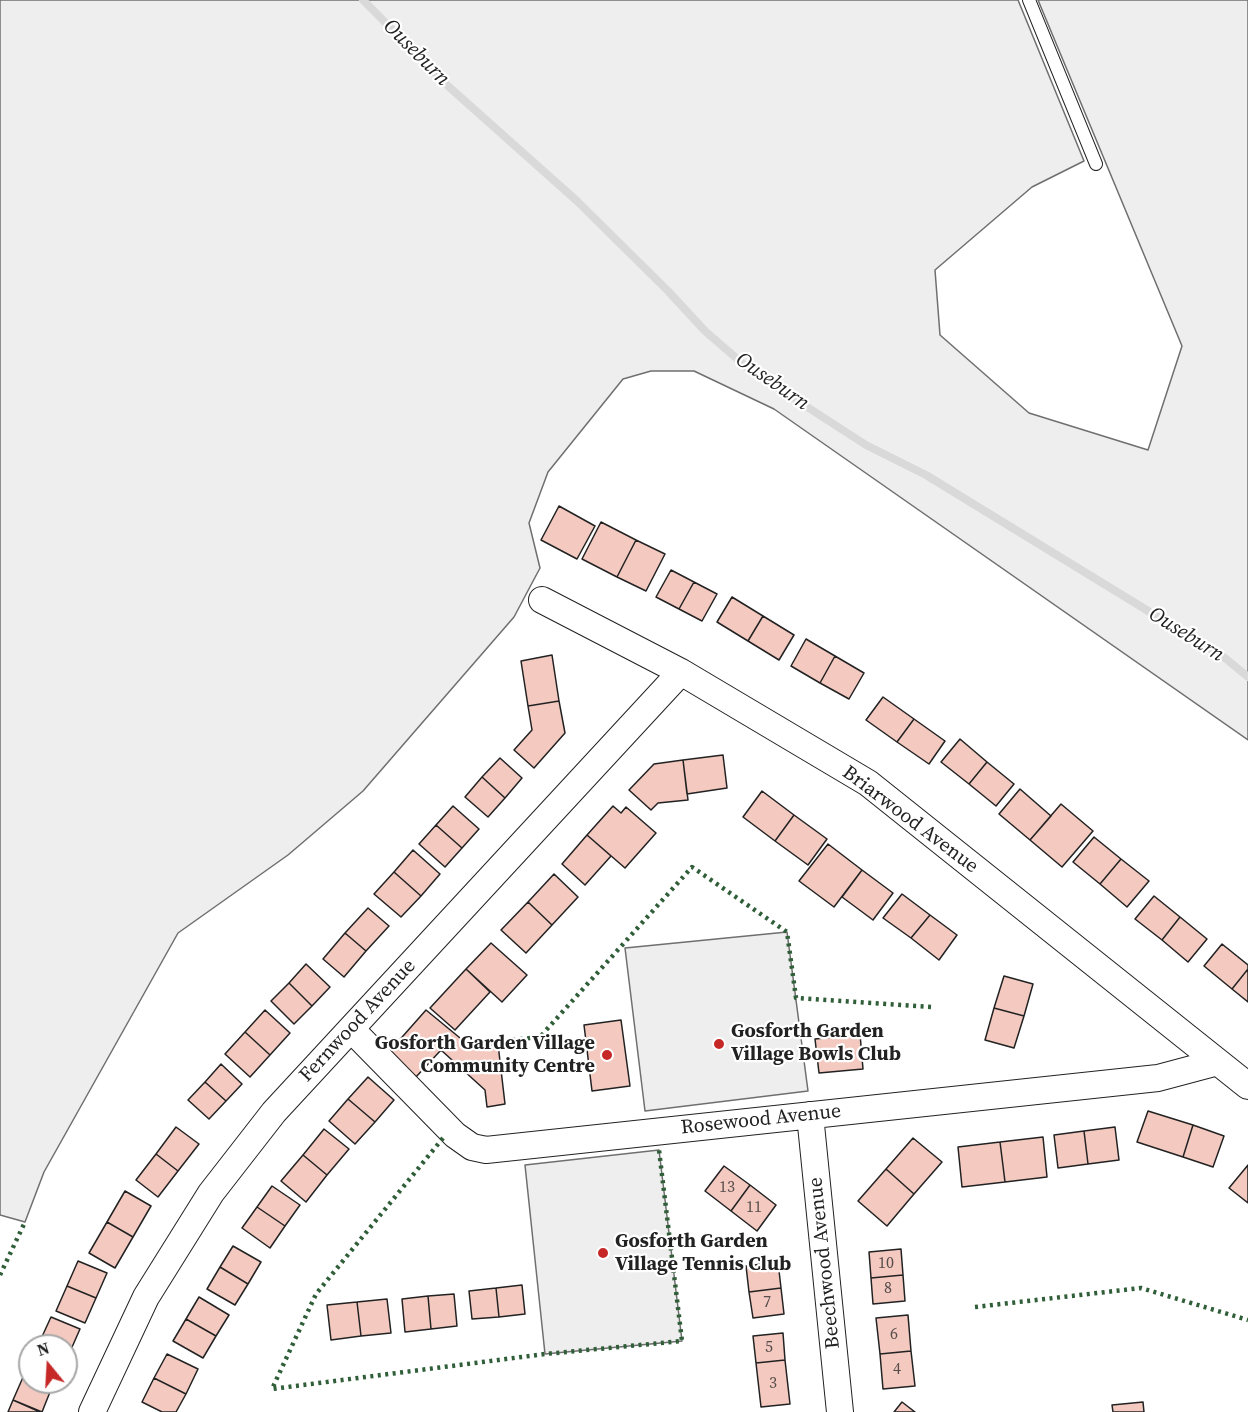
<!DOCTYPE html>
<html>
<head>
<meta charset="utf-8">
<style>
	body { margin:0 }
	#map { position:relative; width:1248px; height:1412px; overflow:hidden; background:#fff; font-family:"Source Serif 4",serif }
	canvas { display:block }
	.north { position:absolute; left:18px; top:1334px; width:60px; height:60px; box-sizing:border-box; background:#fff; border:2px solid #a7a7a7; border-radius:50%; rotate:342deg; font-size:16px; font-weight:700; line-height:24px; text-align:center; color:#222 }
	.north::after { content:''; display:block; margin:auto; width:21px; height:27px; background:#c62828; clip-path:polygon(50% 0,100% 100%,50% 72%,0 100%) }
</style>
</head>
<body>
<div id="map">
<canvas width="1248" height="1412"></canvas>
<div class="north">N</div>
</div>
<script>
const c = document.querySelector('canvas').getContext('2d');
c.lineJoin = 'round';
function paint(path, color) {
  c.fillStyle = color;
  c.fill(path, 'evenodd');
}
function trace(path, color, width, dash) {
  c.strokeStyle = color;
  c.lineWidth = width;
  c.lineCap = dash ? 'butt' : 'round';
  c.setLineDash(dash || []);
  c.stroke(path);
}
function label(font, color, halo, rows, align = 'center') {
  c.font = font + ' "Source Serif 4",serif';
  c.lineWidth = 4.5;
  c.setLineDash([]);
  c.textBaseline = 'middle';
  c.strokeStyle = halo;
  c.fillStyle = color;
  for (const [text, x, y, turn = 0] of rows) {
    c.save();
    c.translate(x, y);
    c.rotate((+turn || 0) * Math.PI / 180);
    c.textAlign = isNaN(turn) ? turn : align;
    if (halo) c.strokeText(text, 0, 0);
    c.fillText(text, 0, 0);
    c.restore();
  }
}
const green = new Path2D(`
	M0,0H1018L1084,161L1032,187L935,270L940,335L1029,413L1148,450L1182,346L1038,0H1248V740L774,409L694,371H651L623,379L548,472L529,523L540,568L514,617L363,791L288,855L178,933L44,1172L25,1222L0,1215Z
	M787,932L808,1091L645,1111L625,948Z
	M659,1150L682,1341L545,1354L525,1165Z`);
paint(green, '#eee');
trace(green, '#6f6f6f', 1.5);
trace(new Path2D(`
	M363,0L448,86L577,201L668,291L705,331L750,370L866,445L926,475L1225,658L1248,677`), '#d9d9d9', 8);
const building = new Path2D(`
	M559,506L595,526L577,559L541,540Z
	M601,522L636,540L617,577L582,559Z
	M636,540L665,554L646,591L617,577Z
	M671,570L694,582L679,609L656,597Z
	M694,582L717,594L702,621L679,609Z
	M732,597L763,616L748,641L717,622Z
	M763,616L794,635L779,660L748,641Z
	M806,639L835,656L820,683L791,666Z
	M552,655L559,701L528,706L521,661Z
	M835,656L864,673L849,699L820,683Z
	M883,697L914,719L897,742L866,720Z
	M559,701L565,733L534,768L514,750L532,730L528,706Z
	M914,719L945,741L929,764L897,742Z
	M960,739L987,762L969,784L941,762Z
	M723,755L727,788L687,794L683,760Z
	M500,758L522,778L505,798L482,777Z
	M683,760L688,800L658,803L651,810L629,790L654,764Z
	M987,762L1014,784L996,806L969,784Z
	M482,777L505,798L488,817L465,797Z
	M1020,789L1051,816L1030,840L999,814Z
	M762,791L794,815L775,841L743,817Z
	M1061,804L1093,831L1062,867L1030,840Z
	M453,806L479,829L462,848L436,825Z
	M613,806L621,813L626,807L656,833L625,868L587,835Z
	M794,815L827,839L808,865L775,841Z
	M436,825L462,848L445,867L419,844Z
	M587,835L611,856L585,885L562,864Z
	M1094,837L1121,859L1100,884L1073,862Z
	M828,844L862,870L834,907L799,881Z
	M413,850L440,874L421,896L394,872Z
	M1121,859L1149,881L1127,907L1100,884Z
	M862,870L893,893L873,920L842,897Z
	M394,872L421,896L401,917L374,894Z
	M554,874L578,897L552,925L528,902Z
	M902,894L930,915L911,938L883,918Z
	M1154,896L1180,917L1162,940L1135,919Z
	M528,902L552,925L526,953L501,930Z
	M368,908L389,926L366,951L345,933Z
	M930,915L957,935L939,960L911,938Z
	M1180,917L1207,939L1188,962L1162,940Z
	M345,933L366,951L344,977L323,959Z
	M491,943L527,975L502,1002L466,969Z
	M1222,944L1248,965V969L1232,989L1204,966Z
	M306,964L330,987L312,1006L289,983Z
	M466,969L490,992L455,1030L430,1008Z
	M1248,969V1002L1232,989Z
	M1004,976L1033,984L1024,1016L994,1008Z
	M289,983L312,1006L294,1024L271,1001Z
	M994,1008L1024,1016L1014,1048L985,1040Z
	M265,1010L290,1033L270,1055L245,1032Z
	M426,1010L471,1047L498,1044L505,1104L487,1107L485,1090L441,1050L415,1078L388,1053Z
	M621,1020L630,1086L592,1091L584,1025Z
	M245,1032L270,1055L250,1077L225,1054Z
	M860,1034L863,1069L819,1073L815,1039Z
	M221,1064L242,1084L226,1101L205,1082Z
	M368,1077L394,1100L375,1122L348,1099Z
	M205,1082L226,1101L209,1119L188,1100Z
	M348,1099L375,1122L355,1144L329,1121Z
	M1148,1111L1193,1125L1183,1157L1137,1142Z
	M1193,1125L1224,1136L1213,1167L1183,1157Z
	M176,1127L199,1144L178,1171L156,1154Z
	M1115,1127L1119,1160L1088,1164L1084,1131Z
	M324,1129L349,1149L327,1175L303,1155Z
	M1084,1131L1088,1164L1058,1168L1054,1135Z
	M1043,1137L1047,1177L1005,1182L1000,1142Z
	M913,1138L942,1162L914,1194L886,1169Z
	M1000,1142L1005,1182L962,1187L958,1147Z
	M156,1154L178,1171L158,1197L136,1180Z
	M303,1155L327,1175L306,1202L281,1181Z
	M1248,1165V1203L1229,1188Z
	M724,1166L750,1185L731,1211L705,1191Z
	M886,1169L914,1194L887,1226L858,1201Z
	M750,1185L776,1205L757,1231L731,1211Z
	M272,1186L300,1205L285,1226L257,1207Z
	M125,1191L151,1206L133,1237L107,1222Z
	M257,1207L285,1226L270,1248L242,1228Z
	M107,1222L133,1237L115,1268L89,1253Z
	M233,1246L261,1262L248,1284L220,1267Z
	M901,1249L903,1275L871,1278L869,1252Z
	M78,1261L107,1273L96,1298L67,1286Z
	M778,1262L781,1288L749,1292L746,1266Z
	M220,1267L248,1284L235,1305L207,1289Z
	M903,1275L905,1301L873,1304L871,1278Z
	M522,1285L525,1314L499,1317L496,1288Z
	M67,1286L96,1298L85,1323L56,1311Z
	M496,1288L499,1317L472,1319L469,1291Z
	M781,1288L784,1314L753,1318L749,1292Z
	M454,1294L457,1326L431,1329L428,1296Z
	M428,1296L431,1329L405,1332L402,1299Z
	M199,1297L229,1315L216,1336L186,1319Z
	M387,1299L391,1333L361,1336L357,1302Z
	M357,1302L361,1336L331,1340L327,1305Z
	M908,1315L911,1351L880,1354L876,1318Z
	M51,1317L80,1329L69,1354L66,1353V1346H51L40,1341Z
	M186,1319L216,1336L203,1358L173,1341Z
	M783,1333L785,1360L756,1363L753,1336Z
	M911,1351L915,1386L883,1389L880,1354Z
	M167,1354L198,1369L186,1394L154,1378Z
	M785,1360L790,1404L761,1407L756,1363Z
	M24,1375L30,1378V1382H40L52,1387L42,1412L13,1400Z
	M154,1378L186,1394L176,1412H162L142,1402Z
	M13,1400L40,1412H8Z
	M902,1402L915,1412H894Z
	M1143,1402L1144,1412H1113L1112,1405Z`);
paint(building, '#f3c9c0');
trace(building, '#222', 1.5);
const lane = new Path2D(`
	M1029,0L1096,164`);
const street = new Path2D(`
	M542,600L681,672L868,783L1248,1086
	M351,1029L455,1135L472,1147L486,1150L1158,1078L1218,1062
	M810,1115L840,1412
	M92,1412L146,1297L211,1193L274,1112L681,672`);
trace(lane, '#222', 14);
trace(street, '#222', 28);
trace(lane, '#fff', 12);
trace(street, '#fff', 26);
trace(new Path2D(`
	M475,1044L540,1037L692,867L787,932L796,998L931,1007
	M443,1138L316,1294L272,1389L545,1354L682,1341L659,1150
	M0,1275L25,1222
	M975,1307L1141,1288L1248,1320`), '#2f5e38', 4.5, [3, 4.5]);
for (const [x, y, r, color] of [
	[719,1044,6,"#c62828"],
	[607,1055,6,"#c62828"],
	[603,1253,6,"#c62828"]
]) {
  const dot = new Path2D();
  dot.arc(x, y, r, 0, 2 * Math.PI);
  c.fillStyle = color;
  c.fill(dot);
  trace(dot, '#fff', 2);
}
label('16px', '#564c4a', null, [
	["13",727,1188],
	["11",754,1208],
	["10",886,1264],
	["8",888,1289],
	["7",767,1303],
	["6",894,1335],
	["5",769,1348],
	["4",897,1370],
	["3",773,1384]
]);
label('20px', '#222', '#fff', [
	["Briarwood Avenue",910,820,37],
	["Fernwood Avenue",358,1021,-47],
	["Rosewood Avenue",761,1120,-6],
	["Beechwood Avenue",825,1263,-96]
]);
label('bold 20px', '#222', '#fff', [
	["Gosforth Garden",731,1032],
	["Village Bowls Club",731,1055],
	["Gosforth Garden Village",595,1044,"right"],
	["Community Centre",595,1067,"right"],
	["Gosforth Garden",615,1242],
	["Village Tennis Club",615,1265]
], 'left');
label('italic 21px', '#222', '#fff', [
	["Ouseburn",416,53,45],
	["Ouseburn",772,382,35],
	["Ouseburn",1186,635,32]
]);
</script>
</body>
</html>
